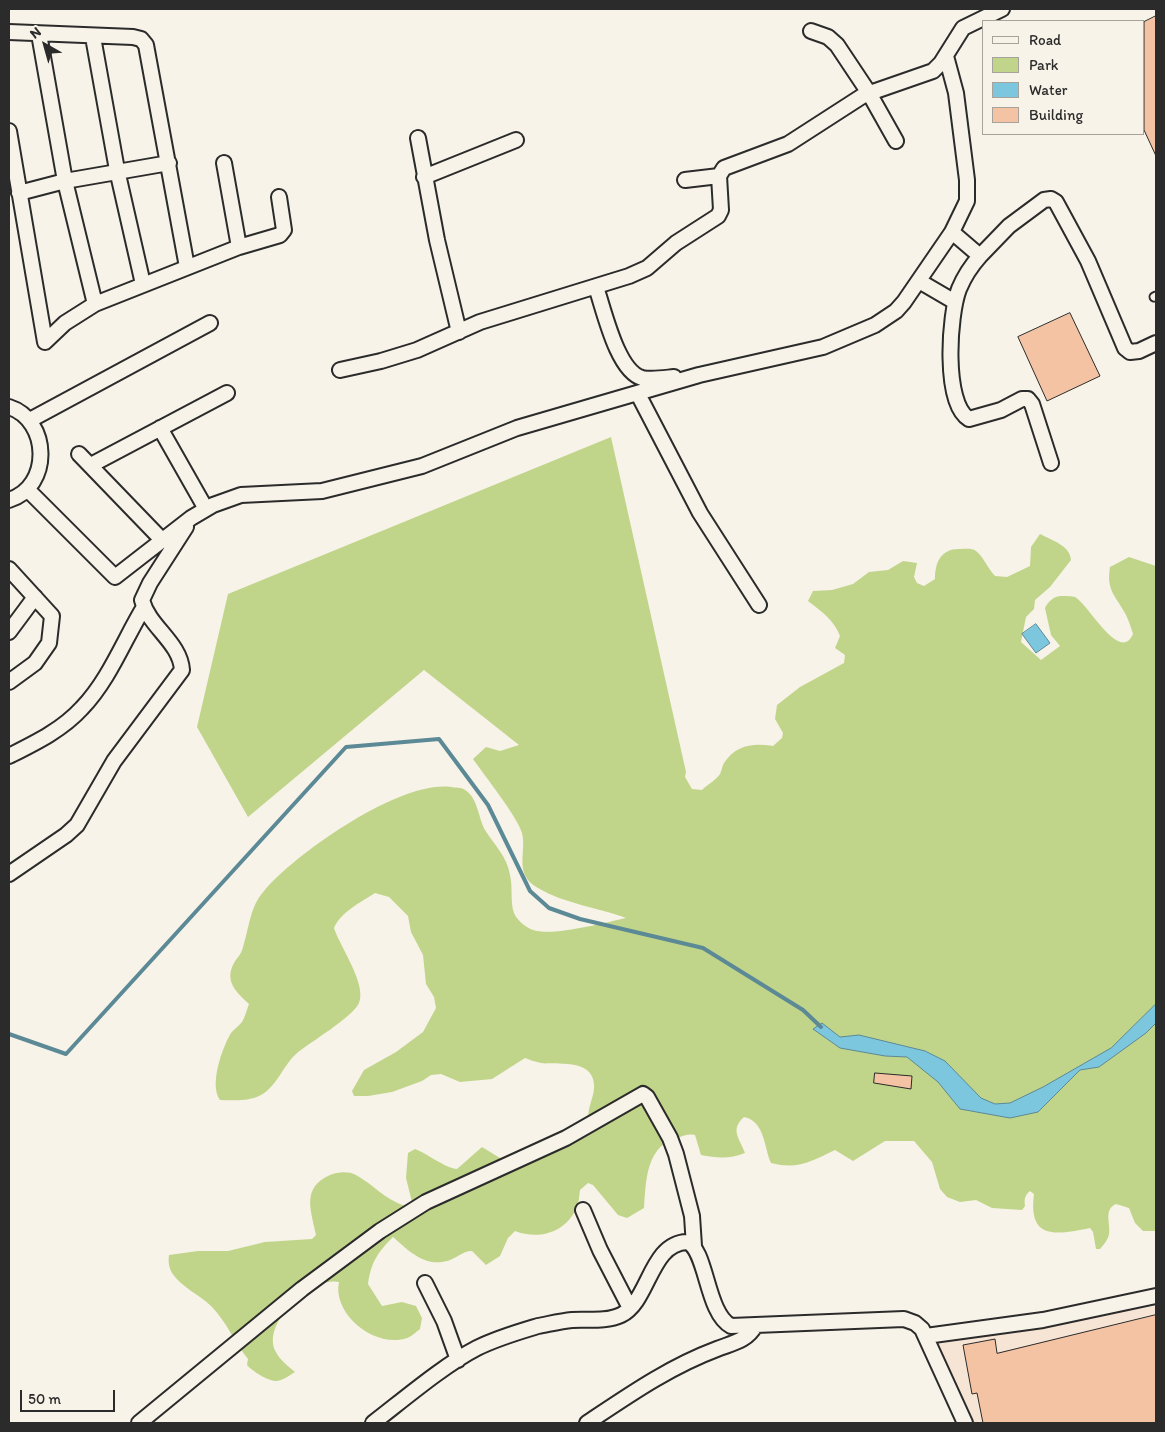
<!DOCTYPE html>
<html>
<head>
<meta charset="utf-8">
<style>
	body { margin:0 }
	#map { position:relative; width:1165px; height:1432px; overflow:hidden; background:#f7f3e8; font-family:Itim,sans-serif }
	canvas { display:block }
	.frame { position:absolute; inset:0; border:10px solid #2b2b2b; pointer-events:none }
	.legend { position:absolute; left:982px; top:20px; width:162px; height:115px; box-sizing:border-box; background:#f7f3e8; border:1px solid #a5a39c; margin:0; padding:6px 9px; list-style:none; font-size:15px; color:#2b2b2b }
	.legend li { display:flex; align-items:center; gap:10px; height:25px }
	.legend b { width:25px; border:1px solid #a5a39c }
	.north { position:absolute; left:20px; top:20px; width:50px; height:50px; -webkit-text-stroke:4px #f7f3e8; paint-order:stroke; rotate:322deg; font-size:14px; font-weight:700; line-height:20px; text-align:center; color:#2b2b2b }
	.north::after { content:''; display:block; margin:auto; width:18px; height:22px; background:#2b2b2b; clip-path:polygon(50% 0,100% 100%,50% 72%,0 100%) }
	.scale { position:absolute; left:20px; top:1390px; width:95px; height:22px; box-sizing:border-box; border:2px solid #2b2b2b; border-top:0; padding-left:6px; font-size:15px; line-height:18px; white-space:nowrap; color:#2b2b2b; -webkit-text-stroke:4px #f7f3e8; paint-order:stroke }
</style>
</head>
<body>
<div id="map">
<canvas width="1165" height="1432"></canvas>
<div class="frame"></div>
<ul class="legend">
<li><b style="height:6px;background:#f7f3e8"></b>Road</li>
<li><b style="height:14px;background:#c1d58a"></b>Park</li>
<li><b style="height:14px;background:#7dc7de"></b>Water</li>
<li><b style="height:14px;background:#f4c3a4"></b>Building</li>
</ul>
<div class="north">N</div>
<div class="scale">50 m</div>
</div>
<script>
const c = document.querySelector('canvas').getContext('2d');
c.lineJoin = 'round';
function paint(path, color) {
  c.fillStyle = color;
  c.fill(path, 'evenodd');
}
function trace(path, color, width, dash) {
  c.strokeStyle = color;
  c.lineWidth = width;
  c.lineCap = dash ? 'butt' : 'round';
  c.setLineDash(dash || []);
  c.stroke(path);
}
paint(new Path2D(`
	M1156,1306V1423H970L938,1342Z`), '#f6e5d4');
paint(new Path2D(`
	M611,437L686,772L685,777L692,789L702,790C707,785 716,780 720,774C722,770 722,766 724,763C736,745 753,743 773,746L782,738L783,733L775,719L777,705L800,687L844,663L845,655L835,648L840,636C834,620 821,611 808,601L813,591L832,590L853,584L869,572L888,570L903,561L917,563L914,577L917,583L924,586L935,579C935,562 941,548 961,549C966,549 972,548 976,551C983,556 988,569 995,576L1007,577L1030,566L1031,547L1040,534C1051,540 1070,545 1071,560L1050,587L1035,600L1034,609L1026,617L1021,642L1041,660L1060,646L1051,635L1045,608C1048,601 1055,595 1063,596C1067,596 1072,596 1075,597C1089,605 1120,664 1133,634C1131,628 1129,621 1126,615C1116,596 1106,591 1110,567L1129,557L1156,566V1231H1143L1135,1223L1129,1208L1116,1204C1103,1210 1111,1223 1109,1234C1108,1240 1104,1244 1100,1249H1096L1093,1232L1090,1228C1055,1235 1028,1240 1034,1194L1030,1191C1025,1195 1024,1199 1025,1206L1022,1210L992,1208L976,1200L960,1202L947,1197L940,1189L932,1162L914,1141H885L853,1161L835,1150C812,1161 798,1170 771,1163C764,1148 765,1121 744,1117C730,1130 739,1137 745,1153C730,1159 717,1158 701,1155L695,1135C689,1134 685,1135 680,1137C646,1144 646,1180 644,1208L627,1218L618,1215L593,1185L588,1183L580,1190C579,1196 579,1204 576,1209C565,1233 538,1240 515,1231L508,1238L500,1256L486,1265L472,1251C462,1251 456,1259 447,1261C424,1267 409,1251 393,1237C377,1253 371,1263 368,1284L382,1306L402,1302L416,1306L422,1318L420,1329C416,1332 411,1337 407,1338C375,1349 332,1314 339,1282C313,1276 260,1323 276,1352C280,1360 288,1366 295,1372C290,1375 282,1381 276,1381C268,1381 252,1371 247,1365L248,1359C234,1342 227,1322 211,1306C199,1294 182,1288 172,1273C169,1268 168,1261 169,1255L198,1251H228L265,1242L312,1239L316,1235C311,1210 301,1188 330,1175C338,1172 348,1171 356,1175C374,1185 384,1199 405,1206L412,1202L406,1178L408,1153L415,1149C428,1154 445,1168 457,1169L482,1147L500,1158L530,1154L589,1123C586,1107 595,1098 594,1084C592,1058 555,1065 541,1063C536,1062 530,1060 525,1058L492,1079L460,1082L441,1074L431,1075L422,1081L392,1092L368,1096H354L352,1091L364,1070L396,1052L423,1032L436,1008L434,997L426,984L423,955L411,932L408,916L389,897L375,893C361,902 341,912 334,928C340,947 367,984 359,1003C352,1018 310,1042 296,1054C283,1066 277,1086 261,1095C248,1102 234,1100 220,1100C209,1085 222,1048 231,1033C234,1029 239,1026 242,1022C245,1017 247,1009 249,1004C236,992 224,981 234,963C237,958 242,953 243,947C249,929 250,906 264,891C296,853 400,780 451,787C455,788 462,787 465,790C478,798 478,817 485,830C495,846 507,856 510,875C513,887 510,902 514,913C517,921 529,930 537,931C556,935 605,923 626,918C597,907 565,904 538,888C513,874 527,853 522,833C517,816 484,775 473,759L486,747L500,751L519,745L424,670L248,817L197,727L228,594ZM1075,1072C1067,1087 1056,1092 1045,1105L1032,1104Z`), '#c1d58a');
const water = new Path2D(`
	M1036,624L1050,643L1036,653L1022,634Z
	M1156,1004V1023L1146,1033L1099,1067L1080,1070L1038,1112L1010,1118L960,1109L938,1082L907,1057L885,1056L840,1048L813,1029L822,1023L840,1037L859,1035L925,1051L945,1061L981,1098L995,1104L1010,1103L1043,1087L1111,1048Z`);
paint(water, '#7dc7de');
trace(water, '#5c8996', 1);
trace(new Path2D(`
	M9,1034L66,1054L346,747L439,739L488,805L530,891L549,908L580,919L703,948L803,1010L821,1027`), '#5c8996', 4);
const building = new Path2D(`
	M1156,16V156L1144,130V22Z
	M1070,313L1100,376L1047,401L1018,337Z
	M875,1073L912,1076L911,1089L874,1083Z
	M1156,1315V1423H983L977,1393L972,1394L963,1345L995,1339L997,1353Z`);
paint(building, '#f4c3a4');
trace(building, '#2b2b2b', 1);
const lane = new Path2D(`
	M1154,297L1156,296`);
const street = new Path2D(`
	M811,31L828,37L837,45L869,93L896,141
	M9,32L133,37L141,39L146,45L187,267
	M39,34L65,181L95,304
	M93,37L117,170L143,284
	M946,56L956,93L967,180V201L952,232L980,256C971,266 964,277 959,289C949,315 943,403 969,419L1001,410L1022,399H1028L1032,404L1051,463
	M9,131L45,342
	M418,138L437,240L459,332
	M224,163L239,247
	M424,177L516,140
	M685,180L719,176
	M19,193L65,181L169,163
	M980,256L1009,226L1044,200L1051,199L1056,202L1088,261L1125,348L1130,352L1139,351L1156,343
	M919,281L955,302
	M596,287C604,310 617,371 642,378C652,380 664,378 674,377
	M45,342L65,323L95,304L239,247L280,235L284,230L279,197
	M340,370L381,361L417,350L480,322L629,276L647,268L676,243L718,216L721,210L719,176L724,168L788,144L864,95L933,71L941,63L963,28L1002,9
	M638,394L700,513L759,605
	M9,407C50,420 52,487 9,500
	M30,420L210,323
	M160,428L206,509
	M79,454L163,541
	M91,465L227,393
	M27,489L115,577L191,518L213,505L241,495L322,491L422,466L517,428L699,375L823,347L875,325L896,311L904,302L952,232
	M9,569L52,616L49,643L35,663L9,682
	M9,632L35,597
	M9,756C35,743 62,730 82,708C109,680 124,640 144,607
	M9,874L66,835L77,825L114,761L182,670C180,642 149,627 142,600L150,583L186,527
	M583,1210L600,1250L630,1308
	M425,1283L444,1321L458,1360
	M926,1336L1043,1320L1156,1296
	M139,1423L302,1289L380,1231L426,1202L566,1138L643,1094L647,1097L670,1138L676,1154L692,1216L694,1246
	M373,1423C403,1400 444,1365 477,1348C497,1338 518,1332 538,1326C549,1324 561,1321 572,1320C587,1319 606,1322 621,1315C649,1302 650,1243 687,1242C707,1249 706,1313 731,1326L904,1319L915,1323L922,1329L965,1423
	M587,1423C629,1395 669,1367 717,1349C732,1343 747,1341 755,1326`);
trace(lane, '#2b2b2b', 11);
trace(street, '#2b2b2b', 18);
trace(lane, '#f7f3e8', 7);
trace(street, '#f7f3e8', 14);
</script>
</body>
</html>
